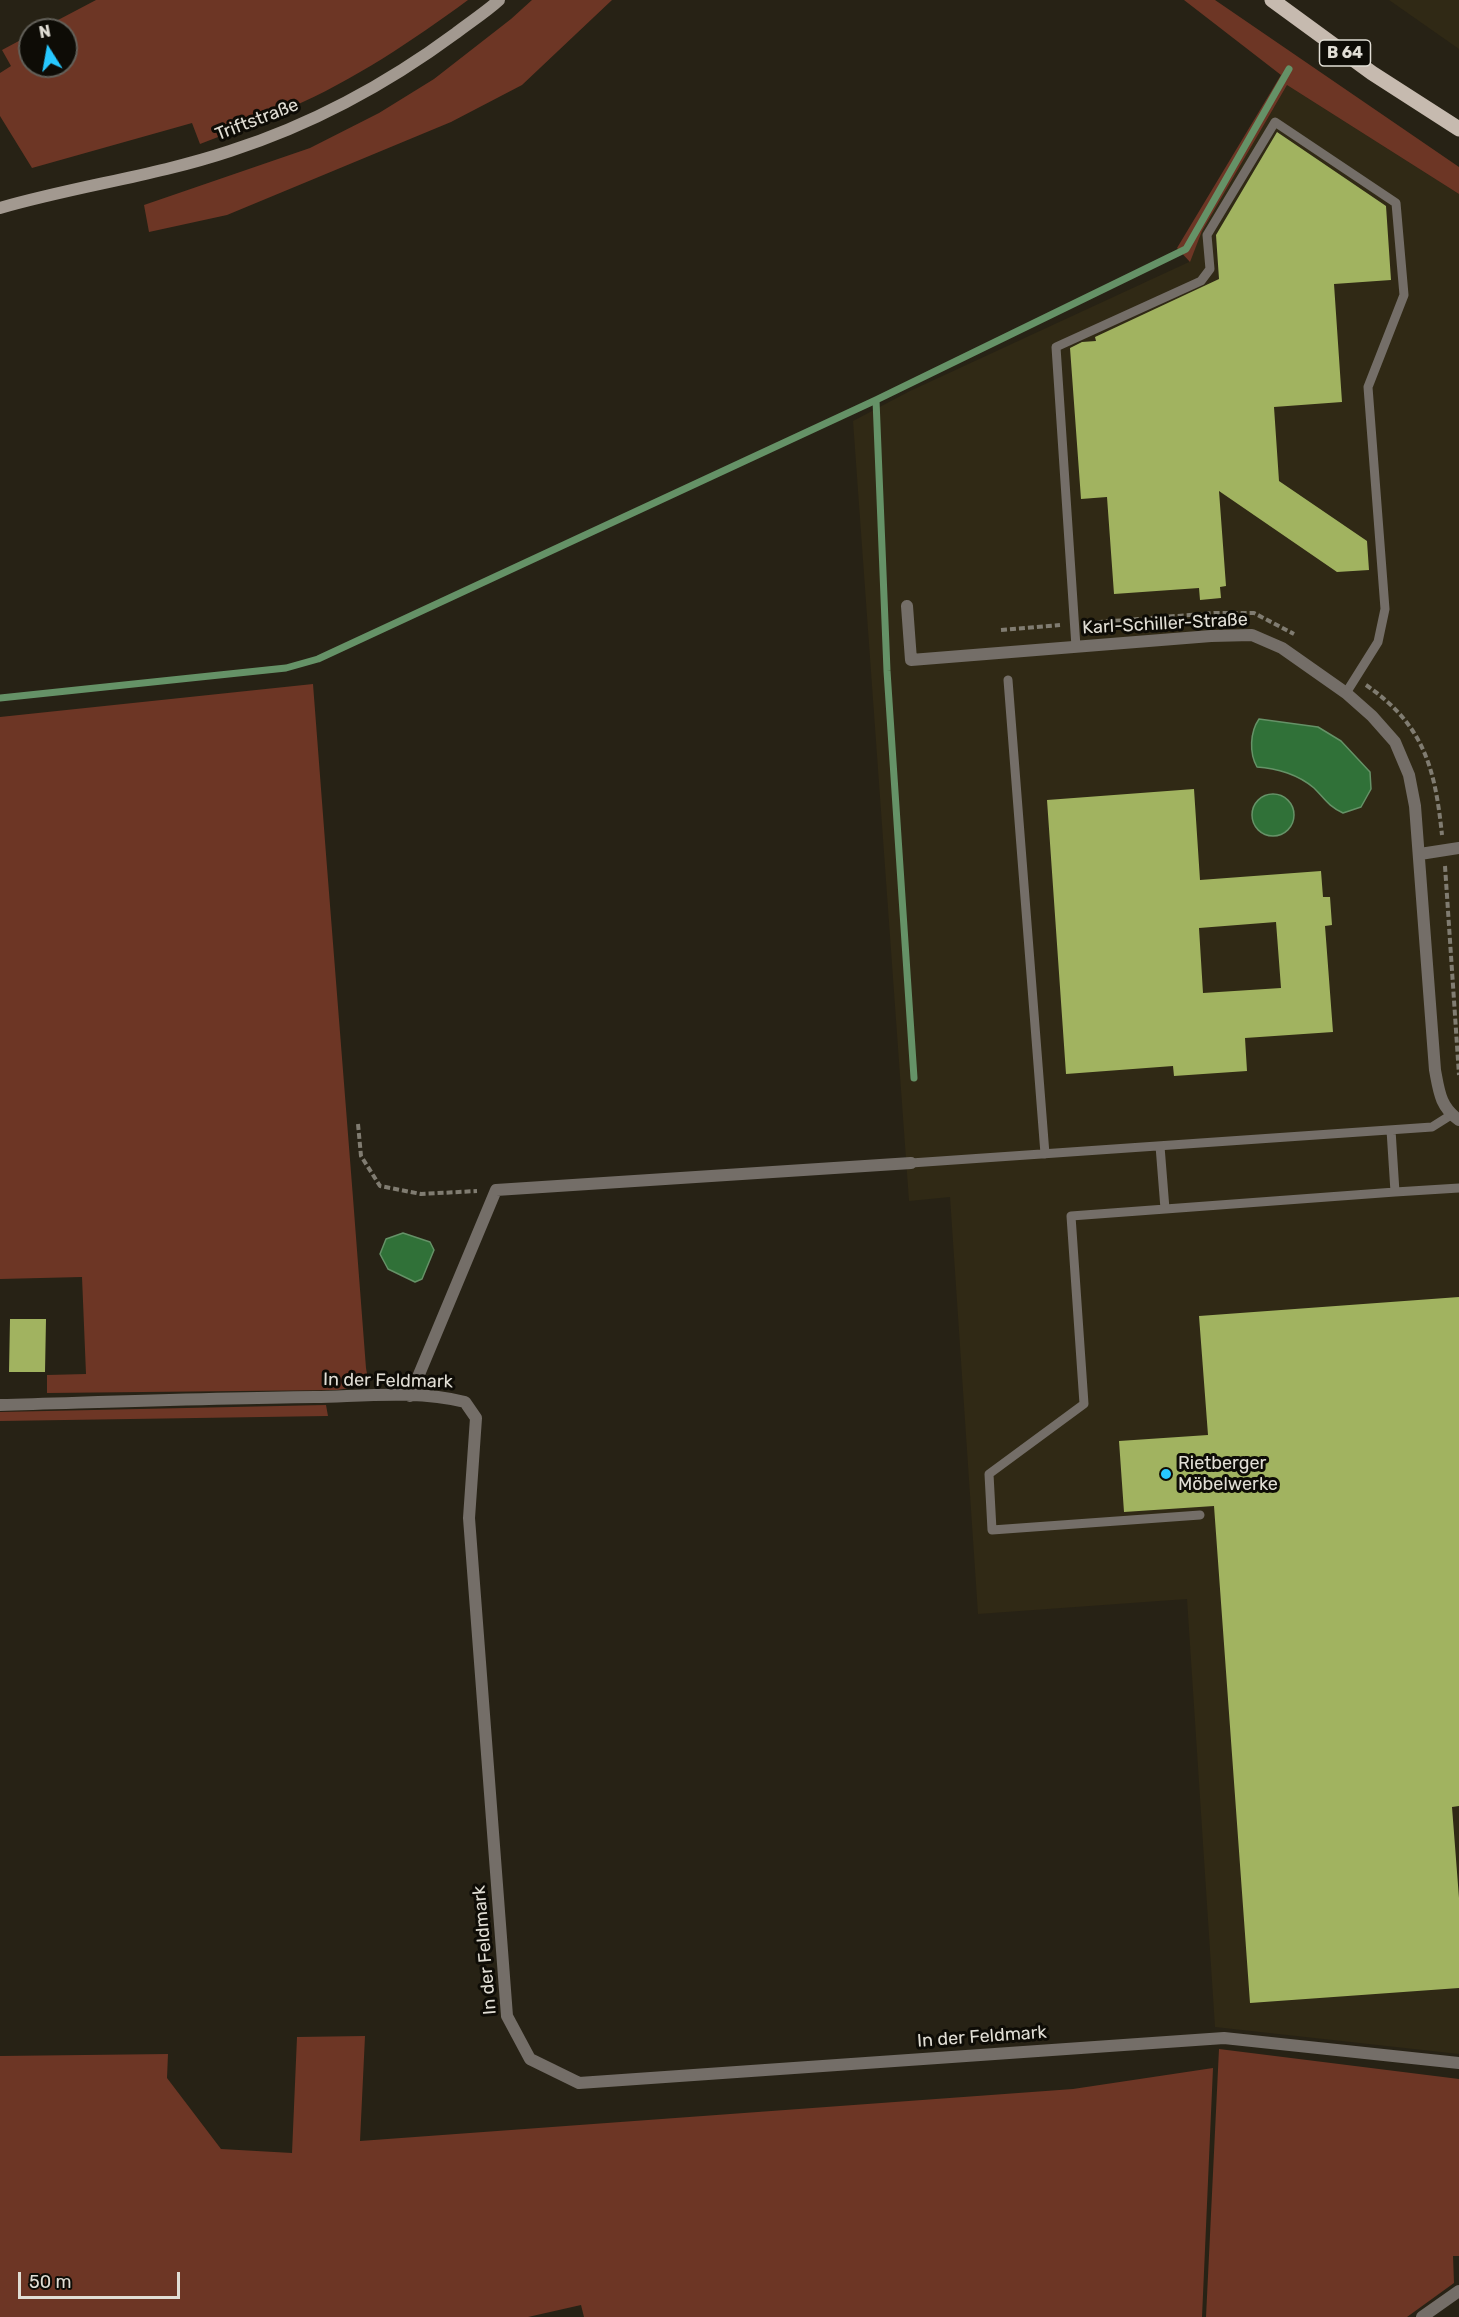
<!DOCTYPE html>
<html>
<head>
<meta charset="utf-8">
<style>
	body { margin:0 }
	#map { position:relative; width:1459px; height:2317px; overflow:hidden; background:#272215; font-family:Rubik,sans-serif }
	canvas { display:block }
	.north { position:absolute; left:18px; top:18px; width:60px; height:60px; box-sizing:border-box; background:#0e0c06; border:2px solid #626059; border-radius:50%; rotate:349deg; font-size:16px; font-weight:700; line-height:24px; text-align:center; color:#e1ded5 }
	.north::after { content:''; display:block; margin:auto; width:21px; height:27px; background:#27c8ff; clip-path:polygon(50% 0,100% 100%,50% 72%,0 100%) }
	.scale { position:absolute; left:18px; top:2272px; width:162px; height:27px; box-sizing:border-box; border:3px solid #e1ded5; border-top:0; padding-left:8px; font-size:18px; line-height:21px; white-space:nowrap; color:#e1ded5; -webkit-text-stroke:4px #0e0c06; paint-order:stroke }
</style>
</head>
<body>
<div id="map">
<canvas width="1459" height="2317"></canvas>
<div class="north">N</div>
<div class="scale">50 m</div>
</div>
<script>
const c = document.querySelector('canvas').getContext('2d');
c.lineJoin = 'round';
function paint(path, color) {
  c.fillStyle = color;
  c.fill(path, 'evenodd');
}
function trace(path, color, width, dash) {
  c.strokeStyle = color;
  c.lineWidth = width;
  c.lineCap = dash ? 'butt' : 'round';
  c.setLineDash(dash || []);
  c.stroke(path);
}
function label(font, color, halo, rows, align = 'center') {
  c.font = font + ' Rubik,sans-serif';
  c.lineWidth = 6;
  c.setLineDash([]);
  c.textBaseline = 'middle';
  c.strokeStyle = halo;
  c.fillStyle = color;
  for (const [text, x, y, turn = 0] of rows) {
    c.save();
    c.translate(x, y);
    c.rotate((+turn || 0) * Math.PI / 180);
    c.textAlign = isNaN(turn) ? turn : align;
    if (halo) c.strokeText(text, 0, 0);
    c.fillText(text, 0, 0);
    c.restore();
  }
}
paint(new Path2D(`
	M1389,0H1459V49Z
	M1287,85L1459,194V2054L1215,2027L1187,1599L978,1614L950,1197L909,1201L853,421L910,391L1189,262L1202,231Z`), '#302915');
paint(new Path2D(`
	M96,0H468C412,41 354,80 290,108C261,121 230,132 200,144L192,123L32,168L0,116V73L11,66L2,50L30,35V66H66V30H39Z
	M532,0H612L522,85L451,122L227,215L149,232L144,205L310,148L379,113L434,79L511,19Z
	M1184,0H1215L1459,167V194L1287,85L1202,231L1190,262L1177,248L1281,75Z
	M313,684C330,912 349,1140 366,1368L369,1385L337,1390L47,1393V1375L86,1374L82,1277L0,1279V717Z
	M326,1405L328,1416L0,1421V1412Z
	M365,2036L360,2141L1073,2089L1213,2068L1202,2317H584L581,2305L528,2317H0V2056L168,2054L167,2078L221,2149L292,2153L297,2037Z
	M1219,2049L1459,2079V2256H1453L1454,2283L1407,2317H1206Z`), '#6d3625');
const water = new Path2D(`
	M1259,719L1318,727L1341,741L1370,772L1371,789L1361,807L1343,813C1328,806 1325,799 1314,788C1299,775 1277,768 1257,767C1249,753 1250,732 1259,719Z
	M1252 815a21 21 0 1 1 42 0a21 21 0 1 1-42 0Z
	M403,1233L430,1242L434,1250L422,1279L415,1282L388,1269L380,1254L386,1239Z`);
paint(water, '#307138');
trace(water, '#659267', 1.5);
trace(new Path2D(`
	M876,400L887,671L914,1078
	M0,698L286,668L318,659L876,400L1186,249L1289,69`), '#659267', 7);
paint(new Path2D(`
	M1277,132L1386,206L1391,280L1334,284L1342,402L1274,407L1279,481L1367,541L1369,570L1337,572L1219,491L1226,586L1220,587L1221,598L1200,600L1199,588L1114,594L1107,497L1081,499L1070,348L1082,342L1096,341L1095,337L1219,279L1216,235Z
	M1194,789L1200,880L1321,871L1323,897H1330L1332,925L1325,926L1333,1032L1245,1038L1247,1071L1174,1076L1173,1066L1066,1074L1047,800ZM1276,922L1281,988L1203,993L1199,928Z
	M1459,1297V1806L1452,1807L1459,1898V1988L1250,2003L1214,1506L1124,1512L1119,1441L1208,1435L1199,1316Z
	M10,1319H46L45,1372H9Z`), '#a1b360');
trace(new Path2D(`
	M1088,623L1214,613H1254L1294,634
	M1001,630L1060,625
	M1366,685C1424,725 1435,768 1442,835
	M1445,866L1459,1075
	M358,1124L361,1156L380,1186L421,1194L477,1191`), '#807c71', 4, [6, 3]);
trace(new Path2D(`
	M1076,647L1056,347L1201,281L1210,269L1207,235L1275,122L1396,203L1404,295L1368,387L1385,609L1378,642L1346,693
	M1008,680L1045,1154
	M1160,1146L1165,1209
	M911,1163L1432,1127L1451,1115
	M1395,1192L1459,1188
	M1200,1515L992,1530L989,1474L1084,1404L1071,1216L1395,1192L1391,1130`), '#746e68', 9);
trace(new Path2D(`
	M907,606L911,660L1211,636L1252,635L1282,648L1346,693L1372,716L1395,742L1409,775L1415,806L1435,1070C1439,1091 1440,1107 1459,1120
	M1420,854L1459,848
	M410,1396L496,1190L911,1163
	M0,1405C105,1402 210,1398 315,1397C364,1396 417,1390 465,1402L476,1418L469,1518L507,2016L530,2059L579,2083L1224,2038L1459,2063
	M1422,2317L1459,2291`), '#746e68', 12);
trace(new Path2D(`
	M0,208C76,186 155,176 230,151C311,125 387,84 456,33C470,22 486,12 499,0`), '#a29990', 12);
trace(new Path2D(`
	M1272,0L1372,73L1459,129`), '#c6baaf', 15);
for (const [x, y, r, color] of [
	[1166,1474,6,"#27c8ff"]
]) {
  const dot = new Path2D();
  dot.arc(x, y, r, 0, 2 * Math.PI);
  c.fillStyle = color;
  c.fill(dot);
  trace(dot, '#0e0c06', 2);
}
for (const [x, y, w] of [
	[1345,53,51]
]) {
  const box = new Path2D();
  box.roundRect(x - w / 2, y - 13, w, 26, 4.5);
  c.fillStyle = '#0e0c06';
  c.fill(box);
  trace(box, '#e1ded5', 1.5);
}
label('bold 16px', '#e1ded5', null, [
	["B 64",1345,53]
]);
label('18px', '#e1ded5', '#0e0c06', [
	["Triftstraße",257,120,-21],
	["Karl-Schiller-Straße",1165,624,-3],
	["In der Feldmark",388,1381,1],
	["In der Feldmark",485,1950,-95],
	["In der Feldmark",982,2037,-4]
]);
label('18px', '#e1ded5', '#0e0c06', [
	["Rietberger",1178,1464],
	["Möbelwerke",1178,1485]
], 'left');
</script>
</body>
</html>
